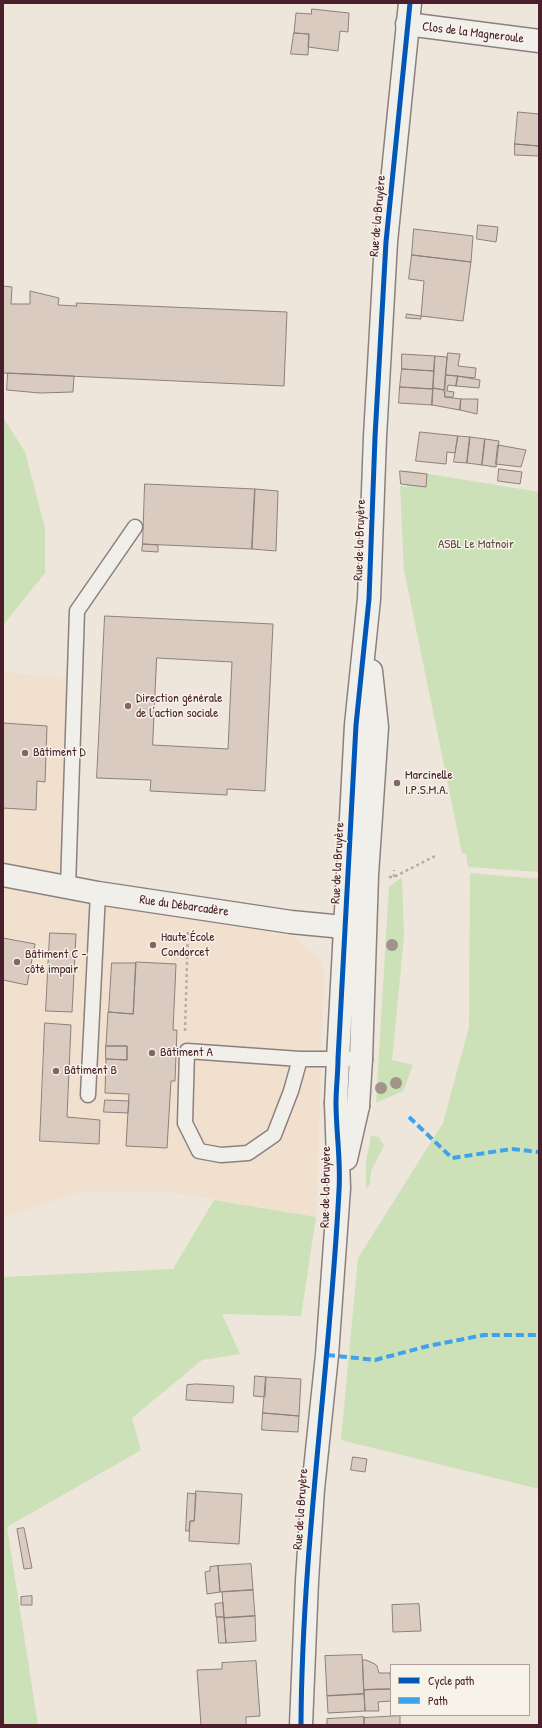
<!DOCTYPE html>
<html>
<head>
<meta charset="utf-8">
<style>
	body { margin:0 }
	#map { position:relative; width:542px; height:1728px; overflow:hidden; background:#eee5db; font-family:"Patrick Hand",sans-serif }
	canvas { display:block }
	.frame { position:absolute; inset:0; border:4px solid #4a1f2b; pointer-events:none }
	.legend { position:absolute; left:390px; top:1664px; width:140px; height:52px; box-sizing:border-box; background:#f7f3e8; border:1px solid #b29e9c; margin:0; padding:5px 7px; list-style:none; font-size:12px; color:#4a1f2b }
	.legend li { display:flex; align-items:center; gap:8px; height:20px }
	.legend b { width:20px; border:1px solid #b29e9c }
</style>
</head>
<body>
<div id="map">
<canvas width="542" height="1728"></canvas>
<div class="frame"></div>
<ul class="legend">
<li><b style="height:5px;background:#0057b8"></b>Cycle path</li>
<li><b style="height:5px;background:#40a2eb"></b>Path</li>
</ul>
</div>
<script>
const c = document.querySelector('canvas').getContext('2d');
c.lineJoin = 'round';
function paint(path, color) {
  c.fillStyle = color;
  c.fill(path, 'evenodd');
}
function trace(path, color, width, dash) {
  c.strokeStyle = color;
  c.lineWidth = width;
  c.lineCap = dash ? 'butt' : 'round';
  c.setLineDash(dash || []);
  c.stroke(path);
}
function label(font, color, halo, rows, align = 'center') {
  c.font = font + ' "Patrick Hand",sans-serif';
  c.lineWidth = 3;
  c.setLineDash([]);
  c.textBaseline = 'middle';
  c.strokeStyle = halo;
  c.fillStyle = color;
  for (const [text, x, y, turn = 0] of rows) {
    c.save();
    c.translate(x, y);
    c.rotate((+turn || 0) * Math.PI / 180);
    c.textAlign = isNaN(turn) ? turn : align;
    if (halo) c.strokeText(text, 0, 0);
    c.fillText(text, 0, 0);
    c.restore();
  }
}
paint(new Path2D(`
	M3,672L69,678L58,897L292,936L312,953L321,962L324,972L316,1217L171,1192H80L3,1218Z`), '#f2e0cf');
paint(new Path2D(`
	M3,417L25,452L45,528V573L3,625Z
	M405,470L539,492V872L468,867L466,854L462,853L404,570L400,486L407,487Z
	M470,873L539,879V1489L341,1440L358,1258L443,1123L469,1027Z
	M402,877L404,937L392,1060L413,1065L403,1091L376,1103L389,887Z
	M371,1136L379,1137L384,1146L371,1171L370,1184L366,1189V1162Z
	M214,1200L316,1217L301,1316L222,1314L240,1354L202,1360L132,1418L141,1450L7,1527L38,1725H3V1277L173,1269Z`), '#cce1b7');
const building = new Path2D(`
	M312,9L349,13L348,32L340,31L338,51L308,47L309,34L294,33L296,13L311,14Z
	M294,33L309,34L308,55L291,54Z
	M518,112L539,114V146L515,144Z
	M515,144L539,146V156L515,155Z
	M478,225L498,227L496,242L477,239Z
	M414,229L473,236L471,262L412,255Z
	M412,255L471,262L463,321L421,316L424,281L409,279Z
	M3,286L12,287L11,304H30V291L59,298L58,305L77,306L76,303L287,312L284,386L3,373Z
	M407,314L421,316V319L406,318Z
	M448,353L460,354L458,366L476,368L475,378L446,375Z
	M402,354L435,356L434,371L402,369Z
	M435,356L447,357L444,390L433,388Z
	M402,369L434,371L433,389L400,387Z
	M8,373L74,376L73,392L40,393L7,390Z
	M446,375L458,376L456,386L448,385L447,391L454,392L453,397H445Z
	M458,376L480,380L479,388L456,386Z
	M400,387L433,389L432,405L399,403Z
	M433,388L444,390L445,397L461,399L460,410L432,405Z
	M461,399H478L477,414L460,410Z
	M420,432L458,436L455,453L447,452L446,464L416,461Z
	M458,436L470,437L467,463L454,462Z
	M470,437L485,439L482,465L467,463Z
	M485,439L499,441L496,467L482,465Z
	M498,445L526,450L521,467L496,464Z
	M499,469L522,472L520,484L498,481Z
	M400,471L427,474L426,487L401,484Z
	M145,484L255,489L252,549L143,544Z
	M255,489L278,491L276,551L252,549Z
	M143,544L158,545V552L142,551Z
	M105,616L273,624L265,791L227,789V795L150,791L151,780L97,778ZM157,658L232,662L228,749L153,745Z
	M3,723L47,726L45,782L37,781L36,810L3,808Z
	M50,933L76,934L72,1012L46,1011Z
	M3,938L35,944L27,985L3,980Z
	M136,962L176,964L173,1030H177L175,1081H171L167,1148L126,1146L129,1094L105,1093L106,1059L127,1060V1046H106L108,1012L133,1014Z
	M112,963H136L133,1014L109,1012Z
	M45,1023L71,1025L67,1117L100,1120L99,1144L40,1141Z
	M106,1046H127V1060L106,1059Z
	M105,1100L129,1101L128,1113L104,1112Z
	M255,1376L266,1377L265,1397L254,1396Z
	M266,1377L301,1379L299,1416L263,1413Z
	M197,1384L234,1386L233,1403L186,1400L187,1385Z
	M263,1413L299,1416L298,1432L262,1430Z
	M353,1457L367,1459L365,1472L351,1470Z
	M196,1491L242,1494L239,1544L189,1541L190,1521H194Z
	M188,1493L196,1494L194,1521H190L189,1531H186Z
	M24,1528L32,1568L24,1569L17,1529Z
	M251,1564L253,1590L220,1592L218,1566Z
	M218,1566L220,1592L207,1594L205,1572L210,1571V1567Z
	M253,1590L255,1616L224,1618L222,1592Z
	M32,1596V1605H21V1597Z
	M223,1603L224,1617H216L215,1604Z
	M419,1604L421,1631L393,1632L392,1605Z
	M255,1616L256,1641L226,1643L224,1618Z
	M217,1617H224L226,1643H219Z
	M362,1655L364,1694L327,1696L325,1656Z
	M363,1660H366L375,1664L377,1666L379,1673H390L391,1689L364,1690Z
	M256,1661L260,1716L246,1717V1725H201L197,1670L222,1669V1663Z
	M377,1689H391V1701L378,1702L379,1711H365L364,1690Z
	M364,1694L365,1711L328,1713L327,1696Z
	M400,1716V1725H364V1718Z
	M364,1717V1725H327V1719Z`);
paint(building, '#dacbc0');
trace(building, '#8c807e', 1);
const service = new Path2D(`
	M68,887L77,611L135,527
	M300,1059L291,1091L274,1135L248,1153L221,1155L199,1151L185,1123L187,1051L300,1059H361
	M88,1095L98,893`);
const minor = new Path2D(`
	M407,24L539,41
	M3,875L98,893L291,922L364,929
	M336,1103L338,1059
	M358,1106L361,1059`);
const tertiary = new Path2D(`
	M338,1059L356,725L369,599L375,437L386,242L410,3
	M361,1059L367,875L377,727L371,671
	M346,1159L358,1106
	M301,1725L307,1581L313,1489L327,1355L339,1188L336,1103`);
trace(service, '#8c807e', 17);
trace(minor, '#8c807e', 25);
trace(tertiary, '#8c807e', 25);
trace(new Path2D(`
	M389,877H394L437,855
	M394,877V870
	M185,1031L188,930`), '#b5aeab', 2.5, [3, 3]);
trace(service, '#f1efea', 14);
trace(minor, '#f1efea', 22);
trace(tertiary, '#f1efea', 22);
trace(new Path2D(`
	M409,1117L452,1158L512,1149L539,1152
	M327,1355L375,1360L428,1346L484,1335H539`), '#40a2eb', 4, [8, 4]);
trace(new Path2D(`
	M301,1725C302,1546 330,1368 339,1190C341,1161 336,1132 336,1103C336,1088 338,1074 338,1059L356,725L369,599L375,437L386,242L410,3`), '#0057b8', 5);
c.fillStyle = '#a2928a';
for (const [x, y] of [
	[392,945],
	[396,1083],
	[381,1088]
]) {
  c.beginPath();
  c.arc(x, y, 6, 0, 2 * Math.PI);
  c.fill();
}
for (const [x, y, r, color] of [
	[128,706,4,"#836469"],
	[25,753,4,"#836469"],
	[397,783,4,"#836469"],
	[153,945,4,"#836469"],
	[17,962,4,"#836469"],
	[152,1053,4,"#836469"],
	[56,1071,4,"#836469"]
]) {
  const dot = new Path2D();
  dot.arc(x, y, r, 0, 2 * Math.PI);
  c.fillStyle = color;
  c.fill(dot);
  trace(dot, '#f7f3e8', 1.5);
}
label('13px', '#4a1f2b', '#f7f3e8', [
	["Clos de la Magneroule",473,33,7],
	["Rue de la Bruyère",378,216,-85],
	["Rue de la Bruyère",360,540,-88],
	["Rue de la Bruyère",338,863,-87],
	["Rue du Débarcadère",184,906,8],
	["Rue de la Bruyère",326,1187,-89],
	["Rue de la Bruyère",301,1509,-86]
]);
label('13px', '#644e47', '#f7f3e8', [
	["ASBL Le Matnoir",476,545]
]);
label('13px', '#4a1f2b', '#f7f3e8', [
	["Direction générale",136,699],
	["de l'action sociale",136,714],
	["Bâtiment D",33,753],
	["Marcinelle",405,776],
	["I.P.S.M.A.",405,791],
	["Haute École",161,938],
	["Condorcet",161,953],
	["Bâtiment C -",25,955],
	["côté impair",25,970],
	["Bâtiment A",160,1053],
	["Bâtiment B",64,1071]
], 'left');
</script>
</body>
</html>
